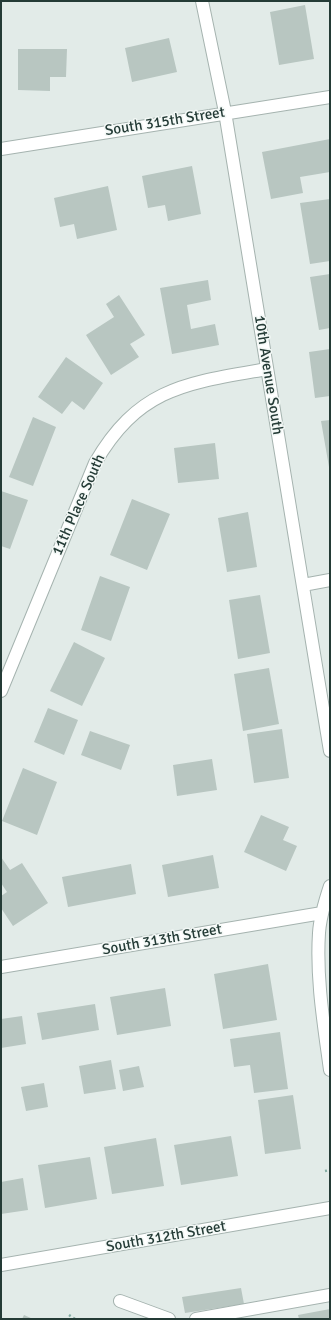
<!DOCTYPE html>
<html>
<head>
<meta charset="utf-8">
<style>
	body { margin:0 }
	#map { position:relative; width:331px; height:1320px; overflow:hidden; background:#e2ebe8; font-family:Signika,sans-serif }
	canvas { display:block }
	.frame { position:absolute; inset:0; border:2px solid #243b36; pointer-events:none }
</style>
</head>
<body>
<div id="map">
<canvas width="331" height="1320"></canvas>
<div class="frame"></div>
</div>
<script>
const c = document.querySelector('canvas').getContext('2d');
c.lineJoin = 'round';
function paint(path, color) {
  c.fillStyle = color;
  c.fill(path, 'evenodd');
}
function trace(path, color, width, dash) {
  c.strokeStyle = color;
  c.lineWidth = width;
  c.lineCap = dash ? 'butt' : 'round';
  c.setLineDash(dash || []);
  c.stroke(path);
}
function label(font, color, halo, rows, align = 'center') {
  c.font = font + ' Signika,sans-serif';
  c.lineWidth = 3;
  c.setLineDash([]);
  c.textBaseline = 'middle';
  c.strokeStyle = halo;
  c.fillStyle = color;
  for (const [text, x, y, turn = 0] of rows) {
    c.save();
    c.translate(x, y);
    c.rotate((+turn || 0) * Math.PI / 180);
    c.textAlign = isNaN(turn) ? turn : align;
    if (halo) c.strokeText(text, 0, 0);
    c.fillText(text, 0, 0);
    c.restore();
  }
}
paint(new Path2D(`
	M305,5L314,59L279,65L270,12Z
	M169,38L177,72L132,82L125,48Z
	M18,49H67L66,77H50V91L18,90Z
	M330,139V172L300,177L303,193L271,199L262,152Z
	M192,166L201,214L168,221L165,205L148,208L142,176Z
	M108,186L117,230L77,239L74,224L60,227L54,198Z
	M330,199V261L310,264L300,203Z
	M330,274V328L319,330L310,277Z
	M208,280L211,300L187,305L191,329L215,324L219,345L172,354L160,288Z
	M119,295L145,335L130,344L139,357L111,375L86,335L114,317L106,304Z
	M330,349V396L315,398L309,352Z
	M66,357L103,383L84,410L72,401L62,414L38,397Z
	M33,417L56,427L33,486L9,477Z
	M330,420V467H329L321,421Z
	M215,443L219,479L178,483L174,448Z
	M1,491L28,500L10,549L1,546Z
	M132,499L170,514L147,570L110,555Z
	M248,512L257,567L227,572L218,518Z
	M100,576L130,587L111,641L81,630Z
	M260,595L270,653L238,659L229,600Z
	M74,642L105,658L82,706L50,691Z
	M269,668L279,724L243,731L234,674Z
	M48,708L78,720L64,755L34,742Z
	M282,729L289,778L254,783L247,734Z
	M90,731L130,745L121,770L81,755Z
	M212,759L217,790L177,796L173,765Z
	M23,768L57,782L37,835L2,821Z
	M261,815L289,827L283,840L297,846L286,871L244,852Z
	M213,855L219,888L168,897L162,865Z
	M1,857L10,870L22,863L48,903L13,926L1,908V896L7,892L1,883Z
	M131,864L136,894L68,907L62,877Z
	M268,964L277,1020L223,1029L214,974Z
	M165,988L171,1026L117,1035L110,997Z
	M95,1004L99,1030L42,1040L37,1013Z
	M22,1016L26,1044L1,1048V1019Z
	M280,1032L288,1089L254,1093L250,1065L234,1067L230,1039Z
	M111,1060L116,1089L84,1094L79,1066Z
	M139,1066L144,1087L123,1091L119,1070Z
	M44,1083L48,1107L26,1111L21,1087Z
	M293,1095L301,1149L265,1154L258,1100Z
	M231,1136L238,1176L181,1185L174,1145Z
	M156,1138L164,1186L112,1194L104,1147Z
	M90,1157L97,1199L45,1208L38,1165Z
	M23,1178L28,1210L1,1214V1182Z
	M241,1288L244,1304L185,1313L182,1297Z
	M330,1309V1319H299L298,1315Z
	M24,1315L33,1319H22Z`), '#b8c6c1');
const minor = new Path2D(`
	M202,1L225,112L330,751
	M1,149L330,97
	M303,585L330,580
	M1,691L95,463C139,387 187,383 267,369
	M330,886C325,901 320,917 319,933C316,979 324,1025 330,1070
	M1,967L322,913
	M1,1265L330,1208
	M120,1301L169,1319
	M196,1319L330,1295`);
trace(minor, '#a5b3af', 14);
trace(new Path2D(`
	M325,1171L330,1170
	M69,1315L75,1319`), '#85ada3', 2.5, [2, 3]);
trace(minor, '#fff', 12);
label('15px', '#243b36', '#f3f8f6', [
	["South 315th Street",165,122,-9],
	["10th Avenue South",268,375,81],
	["11th Place South",79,505,-66],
	["South 313th Street",162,940,-10],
	["South 312th Street",166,1237,-10]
]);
</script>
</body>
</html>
